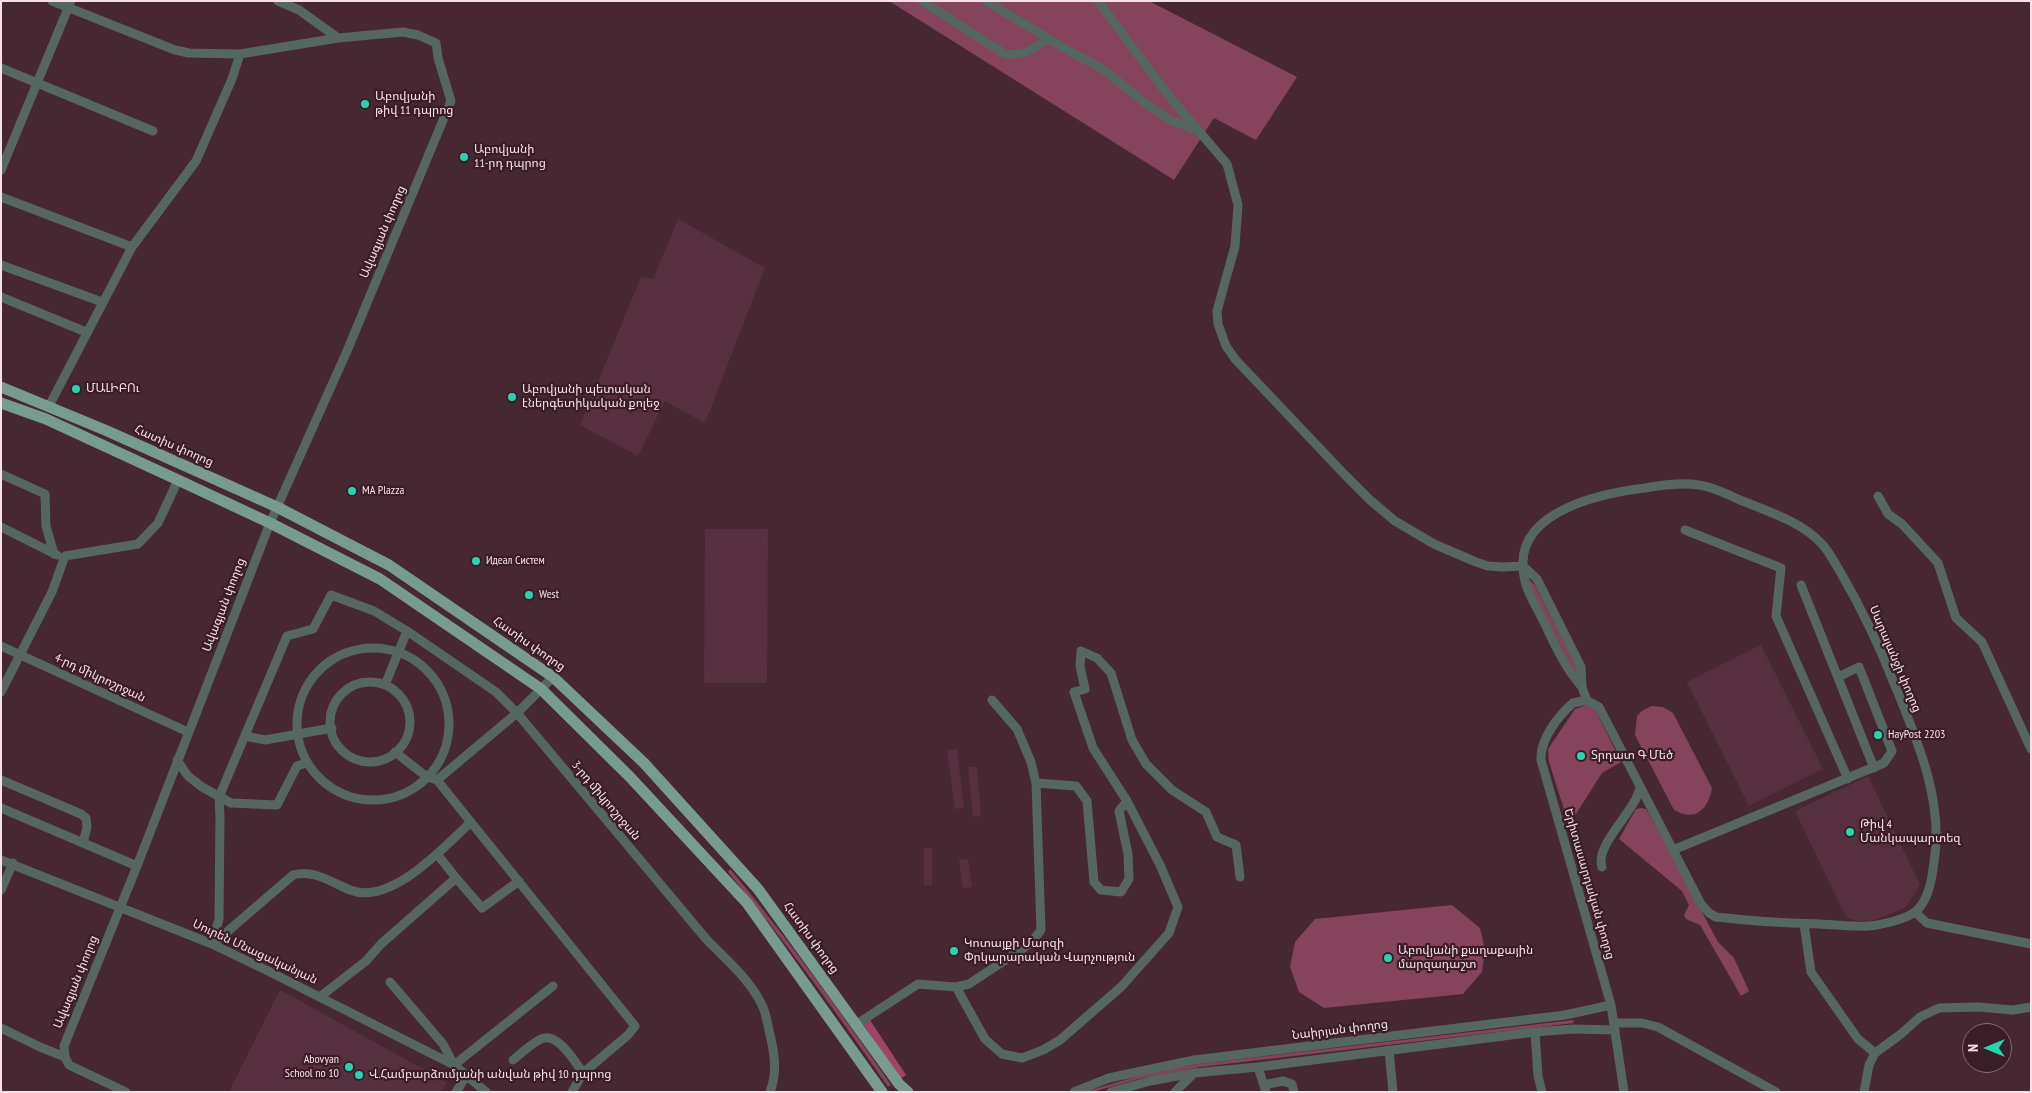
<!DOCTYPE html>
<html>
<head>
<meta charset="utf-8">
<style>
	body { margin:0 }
	#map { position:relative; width:2032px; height:1093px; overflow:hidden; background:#462732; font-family:"PT Sans Narrow",sans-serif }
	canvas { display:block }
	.frame { position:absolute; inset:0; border:2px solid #f7e1e8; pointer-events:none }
	.north { position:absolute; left:1962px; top:1023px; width:50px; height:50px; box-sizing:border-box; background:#3b1d28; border:1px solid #866b75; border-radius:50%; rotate:270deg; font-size:14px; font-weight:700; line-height:20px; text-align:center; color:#f7e1e8 }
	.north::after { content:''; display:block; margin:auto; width:18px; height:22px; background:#26d5ae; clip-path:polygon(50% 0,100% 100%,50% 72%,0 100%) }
</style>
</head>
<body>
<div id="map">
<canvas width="2032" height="1093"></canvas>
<div class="frame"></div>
<div class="north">N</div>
</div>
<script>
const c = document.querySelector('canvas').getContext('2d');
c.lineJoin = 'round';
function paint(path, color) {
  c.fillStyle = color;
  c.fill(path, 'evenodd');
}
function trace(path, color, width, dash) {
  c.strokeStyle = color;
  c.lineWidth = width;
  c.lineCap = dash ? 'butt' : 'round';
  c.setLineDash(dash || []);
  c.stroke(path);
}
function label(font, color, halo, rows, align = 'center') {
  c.font = font + ' "PT Sans Narrow","Noto Sans Armenian",sans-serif';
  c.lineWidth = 4.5;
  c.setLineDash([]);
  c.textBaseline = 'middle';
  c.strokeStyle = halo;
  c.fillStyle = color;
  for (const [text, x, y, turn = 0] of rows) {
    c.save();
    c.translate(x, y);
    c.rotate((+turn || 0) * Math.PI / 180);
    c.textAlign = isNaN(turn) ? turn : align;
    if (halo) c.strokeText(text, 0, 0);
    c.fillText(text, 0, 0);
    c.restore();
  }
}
paint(new Path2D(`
	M678,219L765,268L705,423L665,401L638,456L580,425L641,277L653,279Z
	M705,529H768L767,683H704Z
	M1761,645L1823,769L1749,806L1687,682Z
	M957,749L964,808L955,809L947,750Z
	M968,767H977L981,816L973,817Z
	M1868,776L1920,885L1905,908L1872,921H1856L1846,917L1795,811Z
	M924,848H932V885H924Z
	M968,859L972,887L963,888L959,860Z
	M280,990L447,1082L441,1092H229Z`), '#56303e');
paint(new Path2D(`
	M889,1H1149L1297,77L1256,140L1214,118L1174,180Z
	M1529,579L1534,584L1577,668V674L1574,672L1530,586Z
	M1586,705L1595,709L1621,762L1602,773L1569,825L1549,762L1548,749L1575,709Z
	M1652,706L1663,707L1673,713L1712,788C1708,810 1695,822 1674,810L1635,735L1637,716L1643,710Z
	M1641,808L1646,809L1652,819L1718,942L1734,958L1749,991L1741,996L1700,925L1686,919L1684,915L1689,905L1682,891L1619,839L1636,809Z
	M729,870H731C788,939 840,1011 891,1085L888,1087C837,1013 785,941 728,872Z
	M1452,905L1480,928L1485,949L1482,972L1463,994L1324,1008L1299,992L1290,967L1295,942L1315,919Z
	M1573,1020L1574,1023L1200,1067L1143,1078L1092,1092H1084L1142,1075L1198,1064Z`), '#86435c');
paint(new Path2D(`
	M870,1020L906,1075L900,1079L863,1024Z`), '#9f4367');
trace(new Path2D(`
	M52,1L175,50L189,53L240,54
	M278,1L299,10L338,38
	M922,1L1005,54C1023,57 1034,48 1048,39
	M986,1L1074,54L1100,67L1149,106L1170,120L1195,129
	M1098,1L1168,95L1227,164L1238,205L1235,246L1217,311L1218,324L1226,346L1235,359L1345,475L1370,500L1395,521L1434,544L1476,562L1488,566L1502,567L1523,566L1537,579L1581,667L1582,687L1587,701
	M1,68L153,131
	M1,170L71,1
	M1,197L132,247
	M1,265L102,302
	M1,297L86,332
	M49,406L132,247L196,161L232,79L240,54L338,38L403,32L418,35L436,43L438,58L451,101L347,351L270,523L137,866L64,1046L65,1057L69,1065L126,1092
	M1,474L45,494L46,526L54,554
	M1878,496L1888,514L1902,524L1938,563L1956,618L1982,642L2031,749
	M1,527L57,555
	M1685,530L1781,568L1776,616L1848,779
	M1801,585L1874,768
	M1,646L188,732
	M297 724a76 76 0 1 1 152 0a76 76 0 1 1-152 0Z
	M330 722a40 40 0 1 1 80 0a40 40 0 1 1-80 0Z
	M385,685L407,631
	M1582,687C1565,668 1555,645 1544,622C1535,604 1523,587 1523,566C1520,510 1603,493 1645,488C1662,485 1681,482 1699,485C1713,487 1727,494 1740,500C1767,511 1800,521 1821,543C1830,552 1835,564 1842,575C1863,611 1881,650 1896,688C1918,742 1944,803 1934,862C1932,878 1929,901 1915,912C1906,919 1881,925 1869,926C1853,927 1836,925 1820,924C1785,923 1750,921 1716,917L1709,913L1701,904L1599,707L1586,700L1573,703C1558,716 1540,739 1541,760L1611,1005L1624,1092
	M1,692L52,592L65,556L138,544L158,523L178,480
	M245,736L265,740L332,728
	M395,752L427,777L437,780L635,1026L628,1035L583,1073
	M177,760L188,776L202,787L231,803L277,805L297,766L306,763
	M1,780L81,814L86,818L87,827L83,843
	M437,780L517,713L553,677
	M1036,783L1076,786L1087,801L1094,882L1101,890L1121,892L1129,879L1128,854L1119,811L1127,801
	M1,808L137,866
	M1673,850L1884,763L1892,751L1859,667L1838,677
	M1,860L212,944L268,971L454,1065L486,1092
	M1602,867C1595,849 1626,818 1634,802C1637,798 1638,793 1640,788
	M456,878L482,908L519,881
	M1,890L13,863
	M1915,912L1927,923L2031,944
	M1804,924L1811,972L1858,1039L1875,1053L1869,1065L1864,1092
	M212,944L219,919L220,817L219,797L287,636L313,629L331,595L374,611L407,631L496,692L517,713L707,940C726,959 750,980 762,1005C767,1015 768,1028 771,1039C775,1058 777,1073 770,1092
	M213,944L293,875C313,869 331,882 350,890C391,906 444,847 471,822
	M390,982L443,1044L454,1065L553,986
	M956,987L985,1039L1002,1054L1022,1058L1043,1050L1060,1040L1121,987L1169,933L1178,907L1160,865L1127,801L1093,748L1074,692L1085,689L1080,666L1081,651L1097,658L1111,673L1132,740L1146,764L1172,790L1206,812L1217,837L1236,845L1240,877
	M321,996L366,961L381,944L456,878L437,854
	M1614,1023H1642L1658,1027L1776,1092
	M857,1024L918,984L956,987L969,984L1031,943L1041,930L1036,783L1031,762L1017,729L992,700
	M1,1028L40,1047L65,1057
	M1535,1032L1538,1076L1542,1092
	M1389,1050L1393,1092
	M1875,1053L1901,1034L1920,1017L1939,1008L1978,1007L2013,1010L2031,1007
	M513,1060C521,1053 531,1044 541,1039C557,1031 575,1062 583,1073L572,1092
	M1258,1067L1266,1092
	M1264,1085L1283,1081L1292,1084L1294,1092
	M456,1092L467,1075
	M1074,1092L1109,1078L1194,1060L1565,1015L1611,1005
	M1111,1092L1150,1081L1194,1073L1258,1067L1535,1032L1573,1029L1615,1030
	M1175,1092L1194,1073`), '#566761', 9);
trace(new Path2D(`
	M1,387L105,430L277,507L329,534L389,565L553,677L644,763L758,889L899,1084L908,1092
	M1,403L46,419L178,480L270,523L380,579L541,689L630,777L747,903L882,1092`), '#789b8f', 11);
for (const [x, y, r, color] of [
	[365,104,5,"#26d5ae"],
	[464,157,5,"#26d5ae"],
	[76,389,5,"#26d5ae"],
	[512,397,5,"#26d5ae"],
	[352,491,5,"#26d5ae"],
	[476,561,5,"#26d5ae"],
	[529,595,5,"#26d5ae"],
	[1878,735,5,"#26d5ae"],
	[1581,756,5,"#26d5ae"],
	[1850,832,5,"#26d5ae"],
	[954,951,5,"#26d5ae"],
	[1388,958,5,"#26d5ae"],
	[349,1067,5,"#26d5ae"],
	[359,1075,5,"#26d5ae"]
]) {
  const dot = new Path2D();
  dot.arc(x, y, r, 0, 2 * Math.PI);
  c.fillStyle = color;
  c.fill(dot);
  trace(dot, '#3b1d28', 2);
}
label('12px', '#f7e1e8', '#3b1d28', [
	["Աբովյանի",375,97],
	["թիվ 11 դպրոց",375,111],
	["Աբովյանի",474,150],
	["11-րդ դպրոց",474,164],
	["ՄԱԼԻԲՈւ",86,389],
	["Աբովյանի պետական",522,390],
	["էներգետիկական քոլեջ",522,404],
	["MA Plazza",362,491],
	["Идеал Систем",486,561],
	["West",539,595],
	["HayPost 2203",1888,735],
	["Տրդատ Գ Մեծ",1591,756],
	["Թիվ 4",1860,825],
	["Մանկապարտեզ",1860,839],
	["Կոտայքի Մարզի",964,944],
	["Փրկարարական Վարչություն",964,958],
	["Աբովյանի քաղաքային",1398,951],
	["մարզադաշտ",1398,965],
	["Abovyan",339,1060,"right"],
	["School no 10",339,1074,"right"],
	["Վ.Համբարձումյանի անվան թիվ 10 դպրոց",369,1075]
], 'left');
label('12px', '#f7e1e8', '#3b1d28', [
	["Ավագյան փողոց",383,232,-67],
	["Հատիս փողոց",174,446,24],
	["Ավագյան փողոց",224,605,-69],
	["Հատիս փողոց",529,644,35],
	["Սարալանջի փողոց",1895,659,67],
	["4-րդ միկրոշրջան",100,678,25],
	["3-րդ միկրոշրջան",606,801,50],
	["Երիտասարդական փողոց",1589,884,74],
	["Հատիս փողոց",811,938,54],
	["Սուրեն Մնացականյան",255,952,25],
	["Ավագյան փողոց",76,982,-68],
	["Նաիրյան փողոց",1340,1030,-7]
]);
</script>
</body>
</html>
